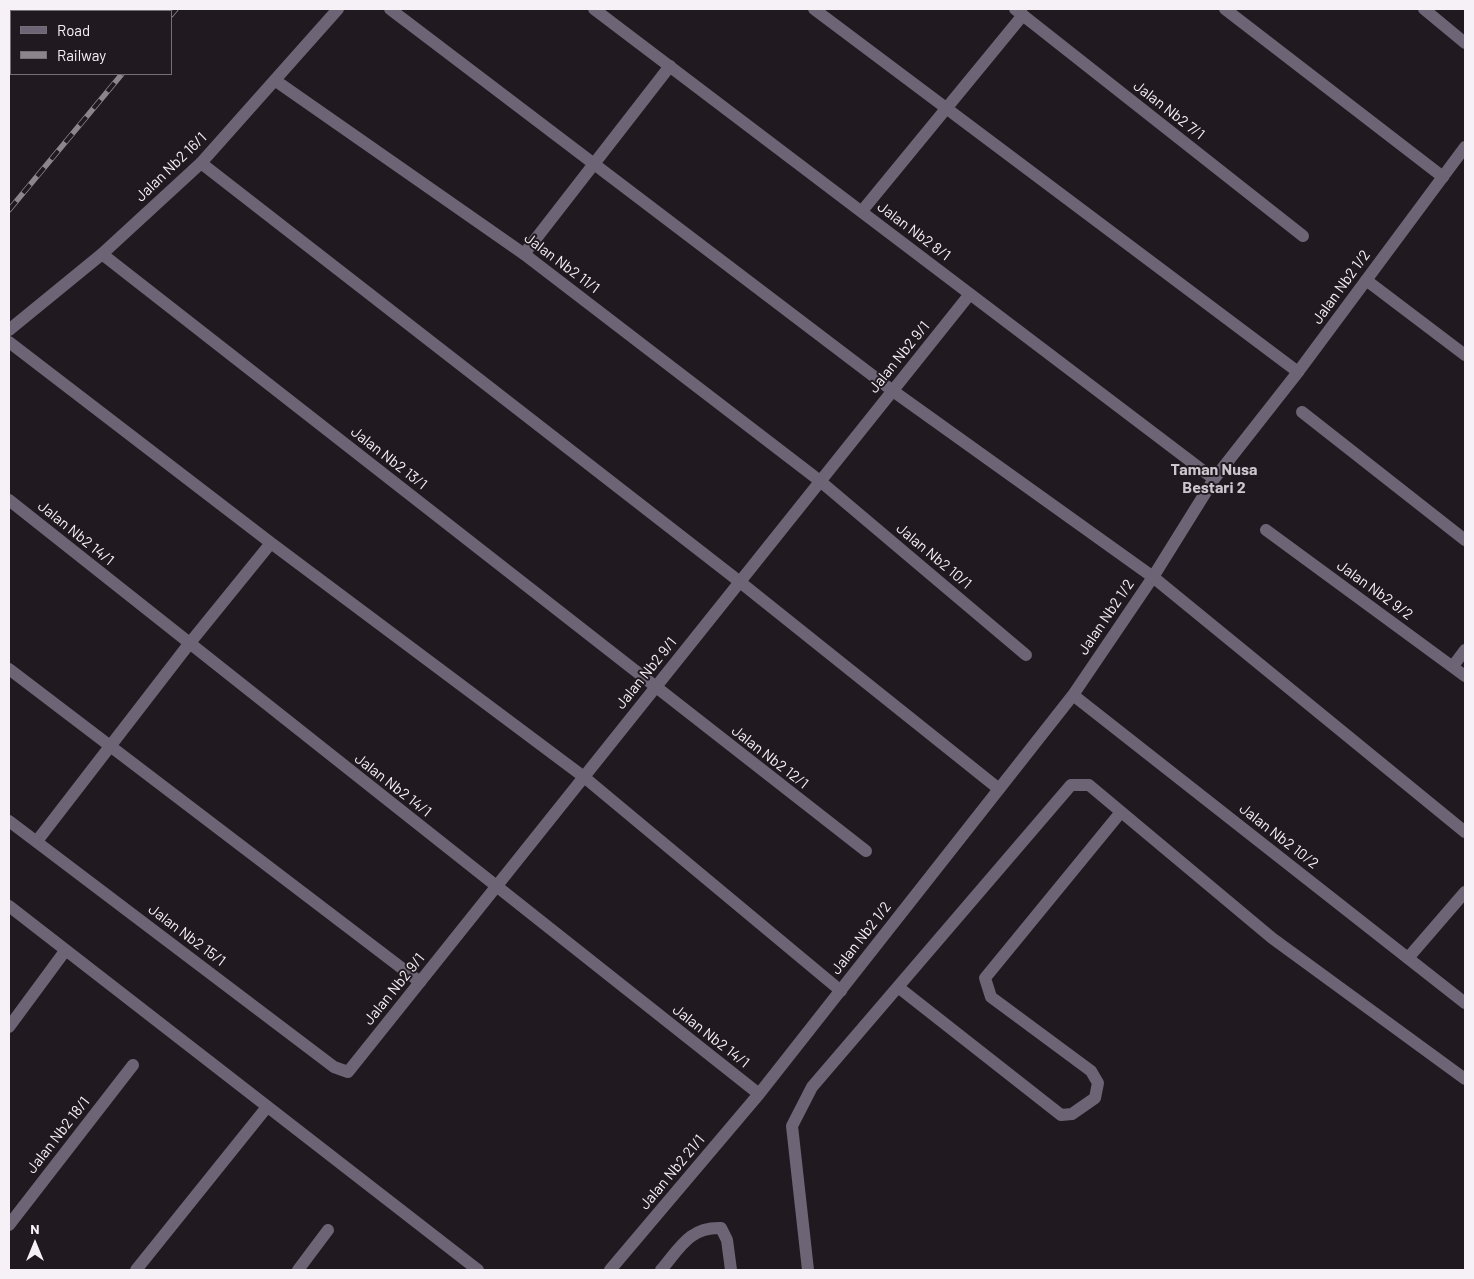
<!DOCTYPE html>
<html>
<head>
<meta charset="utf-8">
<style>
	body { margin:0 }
	#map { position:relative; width:1474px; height:1279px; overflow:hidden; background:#201a20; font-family:Barlow,sans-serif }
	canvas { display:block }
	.frame { position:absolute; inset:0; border:10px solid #f6f1f6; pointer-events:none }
	.legend { position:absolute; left:10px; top:10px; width:162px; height:65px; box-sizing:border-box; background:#201a20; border:1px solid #767076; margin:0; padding:6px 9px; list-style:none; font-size:15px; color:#f6f1f6 }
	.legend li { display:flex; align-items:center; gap:10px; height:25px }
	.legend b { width:25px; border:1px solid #767076 }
	.north { position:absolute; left:10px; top:1219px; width:50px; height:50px; -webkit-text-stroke:4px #201a20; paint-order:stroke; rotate:0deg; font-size:14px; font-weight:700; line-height:20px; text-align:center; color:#f6f1f6 }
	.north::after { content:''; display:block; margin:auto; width:18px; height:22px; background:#f6f1f6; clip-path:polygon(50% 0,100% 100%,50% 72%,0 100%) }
</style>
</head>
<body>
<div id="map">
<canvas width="1474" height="1279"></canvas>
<div class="frame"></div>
<ul class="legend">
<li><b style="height:6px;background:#6d6475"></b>Road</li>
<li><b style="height:6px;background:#8c868c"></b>Railway</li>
</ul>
<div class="north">N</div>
</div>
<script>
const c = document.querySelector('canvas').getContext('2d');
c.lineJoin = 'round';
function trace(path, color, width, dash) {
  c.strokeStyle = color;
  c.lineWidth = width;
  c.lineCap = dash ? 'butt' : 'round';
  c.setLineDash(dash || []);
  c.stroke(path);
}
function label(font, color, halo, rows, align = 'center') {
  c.font = font + ' Barlow,sans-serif';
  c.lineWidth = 4;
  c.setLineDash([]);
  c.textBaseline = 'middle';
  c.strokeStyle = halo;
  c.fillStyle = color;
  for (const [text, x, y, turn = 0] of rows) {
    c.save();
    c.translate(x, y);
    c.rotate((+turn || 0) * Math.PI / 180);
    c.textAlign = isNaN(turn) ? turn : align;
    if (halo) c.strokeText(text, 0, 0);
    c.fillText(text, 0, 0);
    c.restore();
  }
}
trace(new Path2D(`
	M390,9L893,391L1153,577L1465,832
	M814,9L1298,372
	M1225,9L1443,177
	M201,163L740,582L999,789
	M862,211L1023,15
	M524,254L670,66
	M9,342L271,543L584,777L841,991
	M1302,412L1465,540
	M1453,666L1465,650
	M9,669L420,982
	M37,841L189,644L271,543
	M1408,958L1465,892
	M898,987L1061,1115L1072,1114L1095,1098L1098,1083L1091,1071L991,997L985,978L1121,812
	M9,1027L65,951
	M136,1270L267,1107
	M661,1270C680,1248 689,1227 721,1228L727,1240L731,1270
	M808,1270L792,1126L812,1087L1071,785H1089L1272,938L1465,1079`), '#6d6475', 12);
trace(new Path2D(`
	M594,9L1214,479
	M1015,9L1303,236
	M1424,9L1465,43
	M26,11L28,9
	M9,37L11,34
	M276,81L524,254L820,481L1026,655
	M102,254L866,851
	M1366,280L1465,355
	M9,330L102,254L201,163L338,9
	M9,500L759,1094
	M1266,530L1465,676
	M1073,695L1465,1003
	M9,821L334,1067L348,1072L970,294
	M9,906L478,1270
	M9,1225L133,1065
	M298,1270L328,1230
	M610,1270L759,1094L1073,695L1153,577L1214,479L1298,372L1465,147`), '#6d6475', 12);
const rail = new Path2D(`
	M171,15L176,9
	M9,210L122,74`);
trace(rail, '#8c868c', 5.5);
trace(rail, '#201a20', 4, [11]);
label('15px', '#f6f1f6', '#201a20', [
	["Jalan Nb2 7/1",1169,110,38],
	["Jalan Nb2 16/1",171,167,-44],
	["Jalan Nb2 8/1",914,231,37],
	["Jalan Nb2 11/1",562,263,37],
	["Jalan Nb2 1/2",1341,287,-54],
	["Jalan Nb2 9/1",899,357,-51],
	["Jalan Nb2 13/1",389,458,38],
	["Jalan Nb2 14/1",76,533,39],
	["Jalan Nb2 10/1",934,556,40],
	["Jalan Nb2 9/2",1375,590,36],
	["Jalan Nb2 1/2",1106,617,-56],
	["Jalan Nb2 9/1",646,673,-51],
	["Jalan Nb2 12/1",770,757,38],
	["Jalan Nb2 14/1",393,785,38],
	["Jalan Nb2 10/2",1279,836,38],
	["Jalan Nb2 15/1",187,935,37],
	["Jalan Nb2 1/2",861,938,-52],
	["Jalan Nb2 9/1",394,989,-51],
	["Jalan Nb2 14/1",711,1036,38],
	["Jalan Nb2 18/1",58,1135,-52],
	["Jalan Nb2 21/1",672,1172,-50]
]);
label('bold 16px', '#cec6ce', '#201a20', [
	["Taman Nusa",1214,470],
	["Bestari 2",1214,488]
]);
</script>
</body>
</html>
